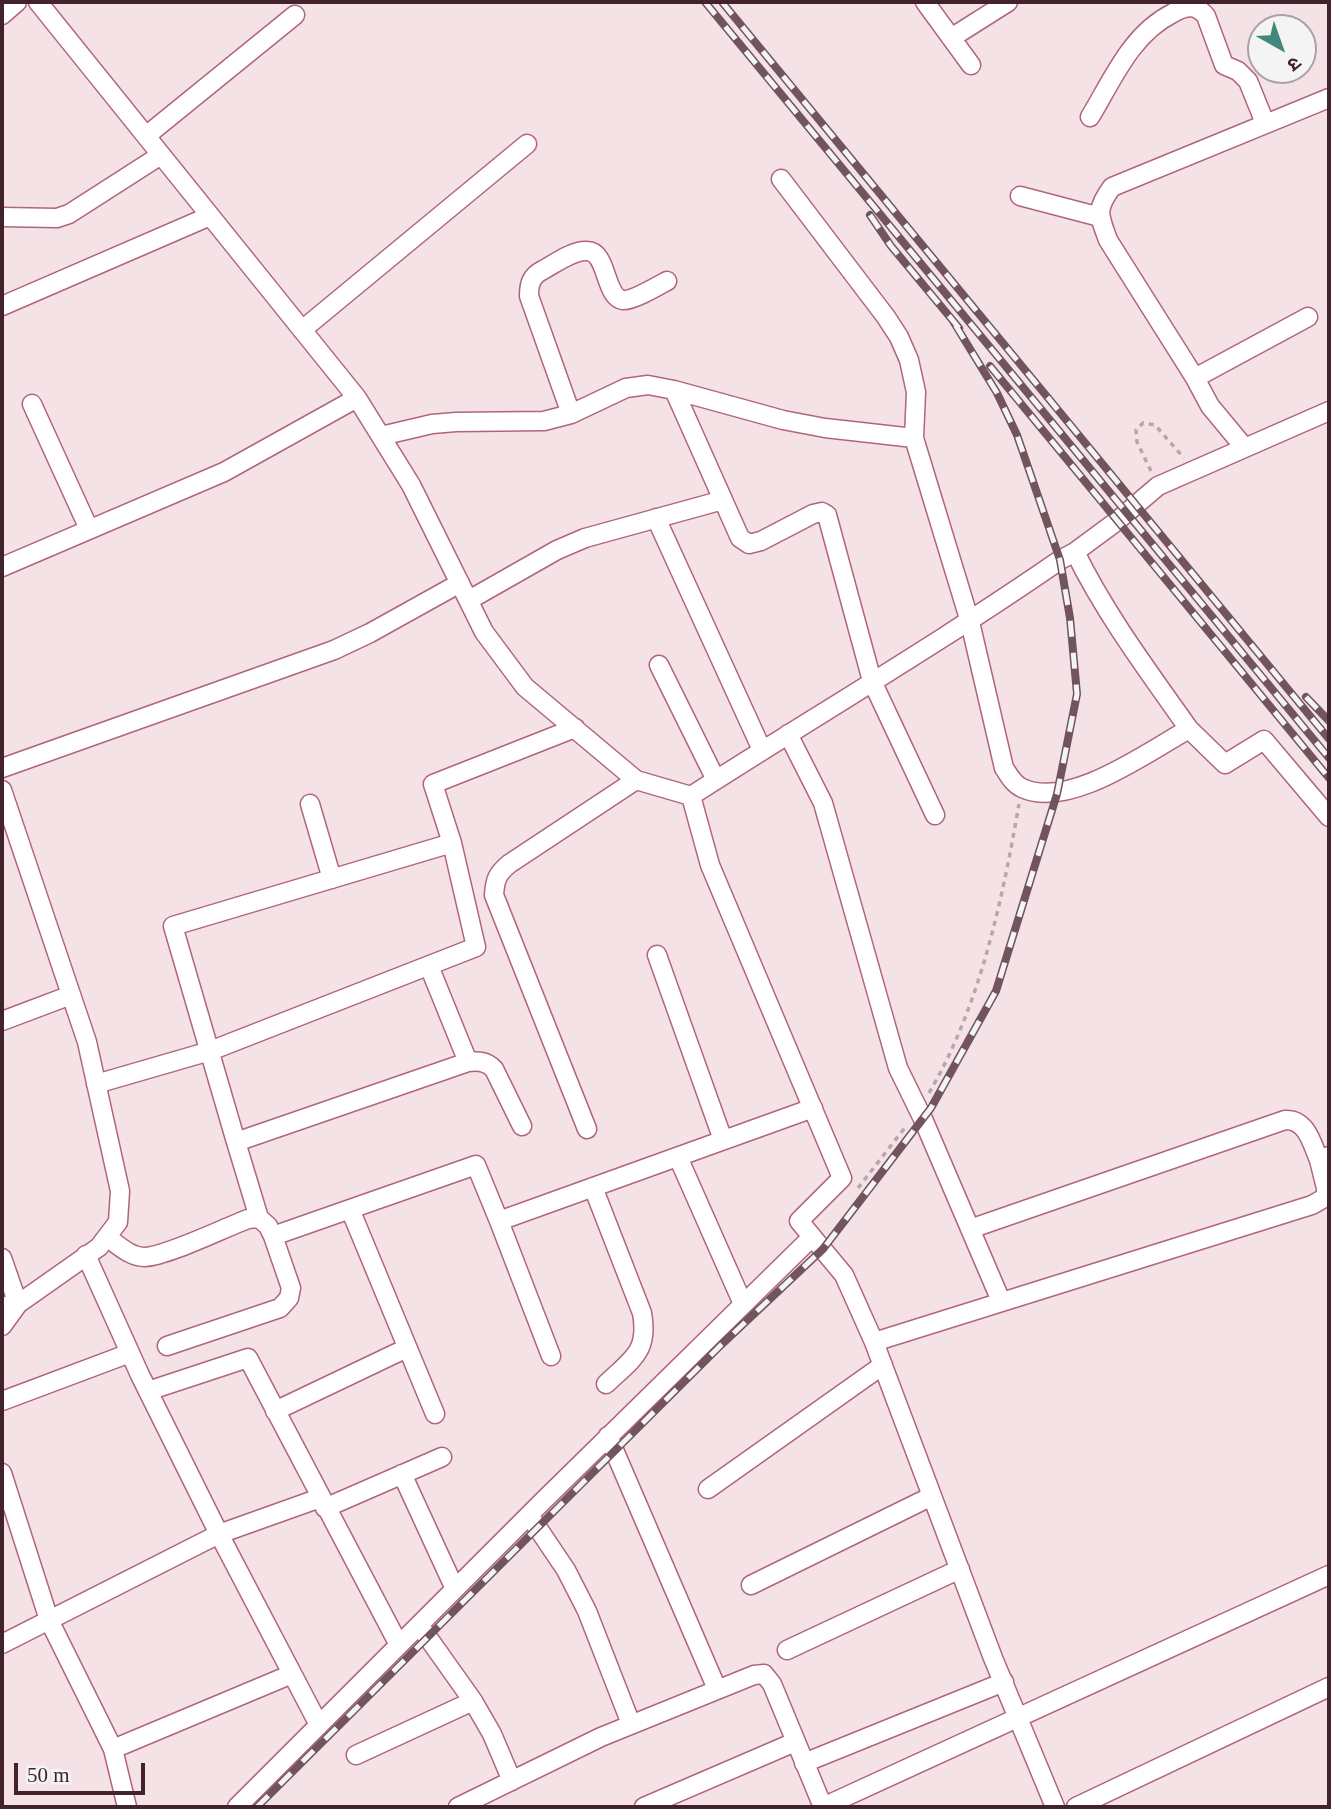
<!DOCTYPE html>
<html>
<head>
<meta charset="utf-8">
<style>
	body { margin:0 }
	#map { position:relative; width:1331px; height:1809px; overflow:hidden; background:#f4e2e6; font-family:"Times New Roman","Noto Sans Devanagari",serif }
	canvas { display:block }
	.frame { position:absolute; inset:0; border:4px solid #42222b; pointer-events:none }
	.north { position:absolute; left:1247px; top:14px; width:70px; height:70px; box-sizing:border-box; background:#f4f4f4; border:2px solid #ada0a4; border-radius:50%; rotate:140deg; font-size:19px; font-weight:700; line-height:28px; text-align:center; color:#42222b }
	.north::after { content:''; display:block; margin:auto; width:24px; height:32px; background:#43887e; clip-path:polygon(50% 0,100% 100%,50% 72%,0 100%) }
	.scale { position:absolute; left:14px; top:1763px; width:131px; height:32px; box-sizing:border-box; border:4px solid #42222b; border-top:0; padding-left:9px; font-size:21px; line-height:24px; white-space:nowrap; color:#42222b; -webkit-text-stroke:5px #f4f4f4; paint-order:stroke }
</style>
</head>
<body>
<div id="map">
<canvas width="1331" height="1809"></canvas>
<div class="frame"></div>
<div class="north">उ</div>
<div class="scale">50 m</div>
</div>
<script>
const c = document.querySelector('canvas').getContext('2d');
c.lineJoin = 'round';
function trace(path, color, width, dash) {
  c.strokeStyle = color;
  c.lineWidth = width;
  c.lineCap = dash ? 'butt' : 'round';
  c.setLineDash(dash || []);
  c.stroke(path);
}
const minor = new Path2D(`
	M38,2L357,398L411,485L484,632L525,687L636,780L691,796C814,717 940,643 1060,560L1075,552L1117,521L1158,486L1329,411
	M925,2L971,65
	M2,15L17,2
	M951,38L1008,2
	M1090,117C1113,79 1131,34 1173,13C1186,6 1196,4 1206,16L1224,65L1238,71L1248,81L1265,123
	M146,136L295,15
	M781,179L886,317L899,337L909,360L916,392L914,438L970,622L1004,768C1009,775 1013,784 1022,788C1069,810 1147,752 1189,729L1225,764L1264,740L1329,817
	M1020,196L1100,217
	M2,217L57,218L69,214L161,155
	M2,306L210,216
	M302,330L527,144
	M1195,378L1308,317
	M674,390L740,538L749,544L761,541L813,514L822,512L827,515L872,681L935,815
	M32,404L89,529
	M571,414L529,296C529,284 531,276 543,270C554,264 573,250 587,251C608,251 604,297 623,300C632,301 658,286 667,281
	M381,436L432,424L456,422L544,421L571,414L626,388L648,385L674,390L783,420L825,428L914,438
	M1244,447L1210,406L1195,378L1108,240C1099,215 1095,210 1112,187L1329,98
	M656,518L762,750
	M1075,552C1106,615 1148,671 1189,729
	M2,567L224,472L357,398
	M469,600L557,550L585,538L723,500
	M659,665L716,780
	M788,734L823,803L898,1068L923,1119L1001,1301
	M2,768L334,650L370,633L460,583
	M2,790L87,1042L120,1191L118,1222L99,1247L18,1304L2,1326
	M691,796L710,865L842,1178L799,1221L844,1275L874,1342L993,1658L1055,1807
	M310,804L332,879
	M657,955L723,1140
	M429,966L468,1062L236,1142L173,926L452,843L433,784L575,728
	M2,1021L71,995
	M468,1062C479,1061 486,1061 494,1069L522,1126
	M96,1084L210,1051L476,947L452,843
	M587,1129L494,895C495,880 497,874 509,864L636,780
	M236,1142L259,1218
	M678,1157L743,1304
	M593,1187L642,1313C649,1352 632,1359 606,1384
	M350,1209L435,1414
	M499,1221L551,1356
	M970,1229L1285,1120C1307,1119 1312,1144 1319,1160L1329,1156
	M273,1236L476,1165L499,1221L813,1108
	M107,1237C118,1245 130,1257 145,1257C167,1256 224,1228 248,1219L259,1218L268,1226L273,1236L291,1288L289,1298L280,1308L167,1346
	M86,1255L140,1375L219,1534L319,1725
	M2,1258L18,1304L9,1305
	M874,1342L1312,1205L1326,1197V1188L1319,1160
	M148,1391L248,1358L399,1645
	M2,1401L130,1353
	M275,1411L407,1348
	M608,1436L717,1689
	M2,1473L49,1620L113,1749L127,1807
	M402,1474L455,1589
	M708,1489L883,1365
	M325,1508L442,1457
	M529,1515L566,1570L587,1611L631,1724
	M751,1585L932,1496
	M419,1625L473,1701L492,1734L512,1781
	M2,1644L219,1534L320,1498
	M787,1650L960,1569
	M113,1749L292,1674
	M356,1755L473,1701
	M804,1763L1004,1682
	M237,1807L545,1499L812,1237
	M458,1807L601,1737L754,1675L764,1674L772,1684L823,1807
	M644,1807L795,1742
	M823,1807L1329,1575
	M1076,1807L1329,1687`);
trace(minor, '#b2657a', 21);
trace(new Path2D(`
	M1151,471L1137,442L1136,430L1143,423L1155,425L1184,458
	M929,1093C980,1006 1002,902 1019,804
	M858,1188L907,1125`), '#bba4aa', 3.5, [5, 5]);
trace(minor, '#fff', 18);
const rail = new Path2D(`
	M705,2L1329,758
	M722,2L1329,739
	M870,215L891,246L959,328
	M990,366L1329,778
	M1306,697L1329,721
	M257,1807L721,1345L823,1249L931,1108L996,991L1057,794L1077,694L1070,618L1060,560L1017,435L997,393L953,321`);
trace(rail, '#71545c', 8);
trace(rail, '#f4f4f4', 5, [16]);
</script>
</body>
</html>
